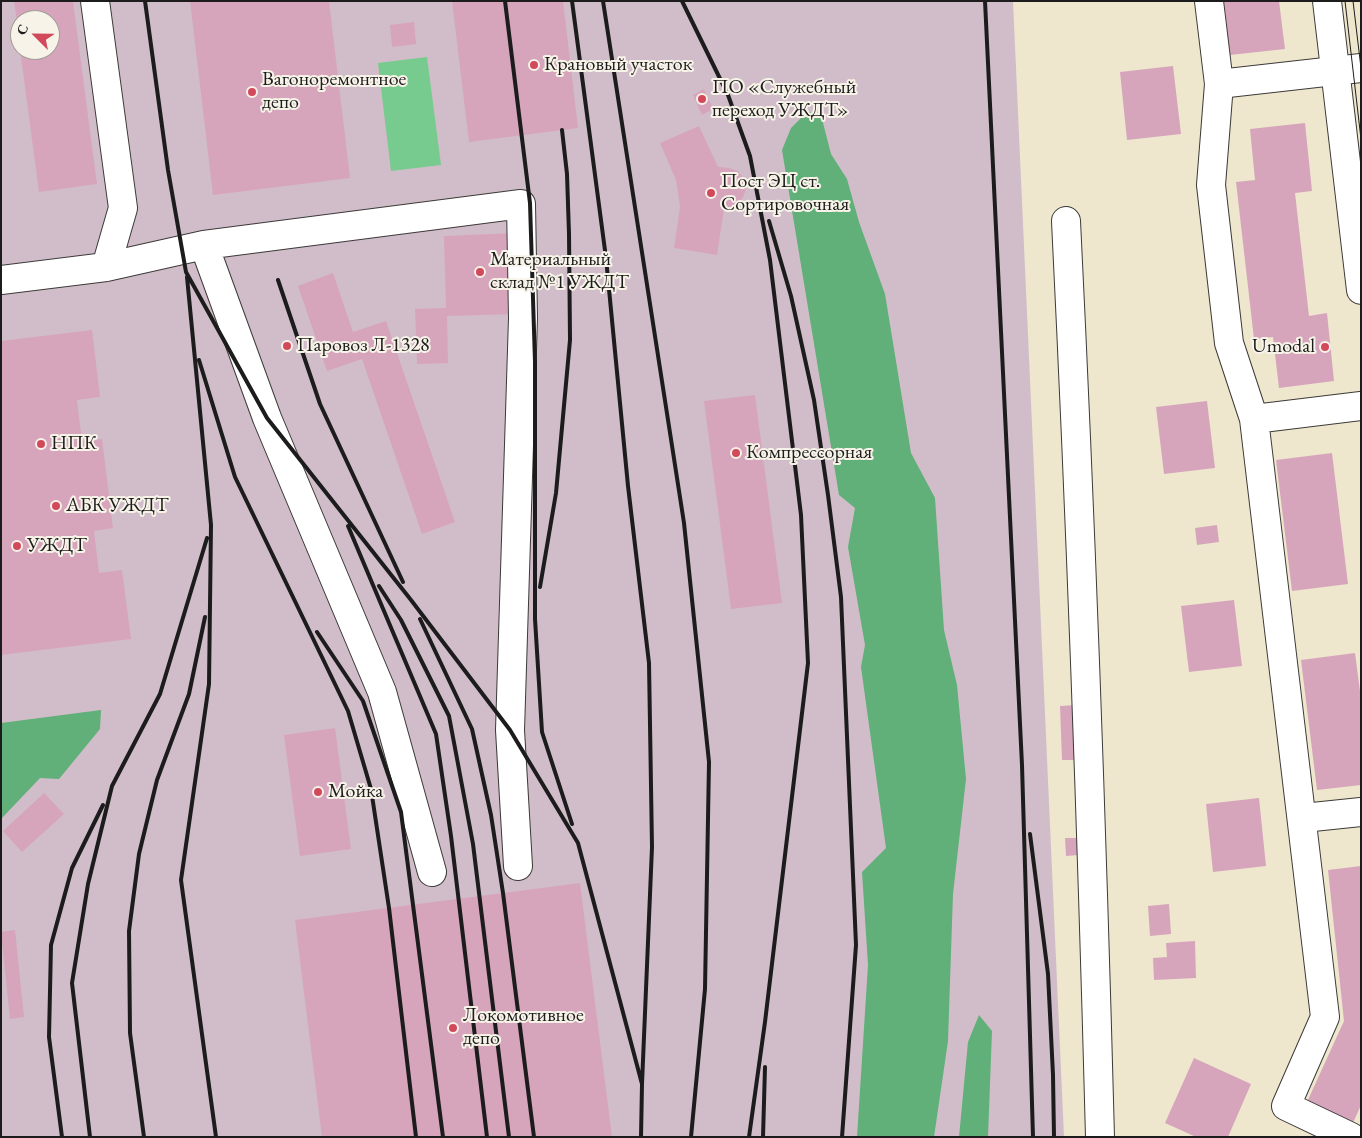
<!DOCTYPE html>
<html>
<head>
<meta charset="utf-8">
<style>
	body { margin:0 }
	#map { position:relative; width:1362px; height:1138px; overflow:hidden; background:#eee7cd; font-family:"EB Garamond",serif }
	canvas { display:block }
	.frame { position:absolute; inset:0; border:2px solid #1c1c1c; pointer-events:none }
	.north { position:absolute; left:10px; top:10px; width:50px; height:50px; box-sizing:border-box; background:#f7f3e8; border:1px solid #9f9d96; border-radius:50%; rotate:293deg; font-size:14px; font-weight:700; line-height:20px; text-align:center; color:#1c1c1c }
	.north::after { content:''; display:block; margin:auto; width:18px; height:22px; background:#d1495b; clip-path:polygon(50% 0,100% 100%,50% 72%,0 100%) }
</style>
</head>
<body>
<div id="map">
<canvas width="1362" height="1138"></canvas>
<div class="frame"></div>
<div class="north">С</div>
</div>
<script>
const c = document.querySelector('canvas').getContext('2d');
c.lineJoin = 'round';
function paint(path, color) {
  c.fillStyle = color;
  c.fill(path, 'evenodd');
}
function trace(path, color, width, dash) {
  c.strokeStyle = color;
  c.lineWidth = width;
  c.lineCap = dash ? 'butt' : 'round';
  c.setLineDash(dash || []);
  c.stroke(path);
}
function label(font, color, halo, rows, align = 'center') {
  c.font = font + ' "EB Garamond",serif';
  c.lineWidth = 4;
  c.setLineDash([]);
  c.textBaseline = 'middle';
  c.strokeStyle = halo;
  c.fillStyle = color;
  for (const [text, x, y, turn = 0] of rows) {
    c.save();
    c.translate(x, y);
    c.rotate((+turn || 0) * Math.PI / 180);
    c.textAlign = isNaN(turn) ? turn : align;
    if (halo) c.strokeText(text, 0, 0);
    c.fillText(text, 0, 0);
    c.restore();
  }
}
paint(new Path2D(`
	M1,1H1013L1064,1137H1ZM20,20H50V50H20Z`), '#d1bdc9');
paint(new Path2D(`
	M427,57L441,165L391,171L378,63Z`), '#77cb8e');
paint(new Path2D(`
	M808,111L822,119L831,154L847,179L859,222L885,294L911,453L935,498L944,630L957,685L966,779L953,894L948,1041L934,1137H857L868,965L862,872L886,848L861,667L865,645L848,547L855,508L839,495L782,150L791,128Z
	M101,710L100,729L59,779L40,778L1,819V723Z
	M979,1015L992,1031L988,1137H959L968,1042Z`), '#61af79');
paint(new Path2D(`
	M14,1H73L97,184L39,192L20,50H50V20H20L19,37Z
	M190,1H329L350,178L213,195Z
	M452,1H563L578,128L469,142Z
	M1224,1H1279L1285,49L1230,55Z
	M414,22L416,44L392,47L390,25Z
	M1173,66L1181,134L1127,140L1120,72Z
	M704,89L713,109L702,115L693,95Z
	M1305,123L1312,191L1295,193L1309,316L1327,313L1334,381L1279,388L1273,337L1254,339L1236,182L1255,180L1250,129Z
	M699,126L718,167L729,168L738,171L744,179L746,189L743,197L737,205L724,209L717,255L674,248L680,207L676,180L660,143Z
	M514,233L517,314L447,316L448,363L417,364L415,309L446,308L444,236Z
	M333,273L353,332L386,321L455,522L422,534L362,359L327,371L298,286Z
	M92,330L100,397L77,400L82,441L102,439L113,528L94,531L99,573L122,570L131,639L1,655V341Z
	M755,395L782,603L731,609L704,401Z
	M1207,401L1215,468L1164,474L1156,407Z
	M1332,453L1348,584L1292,591L1276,460Z
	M1217,525L1219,542L1197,545L1195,528Z
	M1234,600L1242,666L1189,672L1181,606Z
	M1355,653L1361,699V785L1317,790L1301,660Z
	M1077,705L1080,760H1062L1060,706Z
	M335,728L351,849L300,856L284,735Z
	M44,793L64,814L22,852L3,831Z
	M1259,798L1266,866L1213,872L1206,804Z
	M1065,838H1078L1079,855L1066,856Z
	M1361,866V1105L1353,1123L1307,1102L1344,1021L1328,870Z
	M580,883L612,1137H322L295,920Z
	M1169,904L1171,934L1150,936L1148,906Z
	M15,930L24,1017L10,1019L1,932Z
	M1195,941L1196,978L1154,980L1153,958L1167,957L1166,943Z
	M1194,1058L1251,1084L1228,1137H1196L1165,1123Z`), '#d6a5bc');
const minor = new Path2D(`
	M95,1L123,208L106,267
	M1209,1L1219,84L1211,185L1229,343L1254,419L1325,1017L1286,1106L1351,1137
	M1219,84L1361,68
	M1066,221C1081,526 1092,831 1100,1137
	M204,245L267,418L382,692L432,872
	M1,280L106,267L204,245L521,204L523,318L510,730L518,866
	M1254,419L1361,406
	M1303,818L1361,812`);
const major = new Path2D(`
	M1327,1L1361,290`);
trace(minor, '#3c3a37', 30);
trace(major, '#3c3a37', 30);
trace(minor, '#fff', 28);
trace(major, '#fff', 28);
trace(new Path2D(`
	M1345,1L1361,139
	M1353,1L1361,68`), '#1c1c1c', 1);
trace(new Path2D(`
	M145,1L168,170L186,272L267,418L411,600L510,730L578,843L642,1084
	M505,1L530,203L535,362V619L542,732L572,824
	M572,1L606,258L628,486L649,663L652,847L642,1084L641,1137
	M603,1L684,523L709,762L705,989L691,1137
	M682,1L728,95L750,156L770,260L801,515L808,663L765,1022L749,1137
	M985,1L1022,765L1033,1137
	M769,221L791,296L814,400L828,495L841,597L856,945L842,1137
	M187,277L211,525L209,684L181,880L216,1137
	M278,280L320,404L403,582
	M199,360L235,477L348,711L371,789L389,908L416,1137
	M348,526L436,734L451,836L487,1137
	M379,586L401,620L449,716L473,844L509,1137
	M540,587L556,493L570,340L569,234L567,174L562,130
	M420,619L472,729L491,815L503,893L534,1137
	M317,632L363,701L401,812L443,1137
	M1030,834L1048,974L1053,1075L1054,1137
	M62,1137L49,1037L51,945L72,868L103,805
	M90,1137L72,983L88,884L112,786L160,694L207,538
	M144,1137L130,1033L129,931L139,854L157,780L189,694L205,617
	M763,1137L765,1067`), '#1c1c1c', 4);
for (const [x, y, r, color] of [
	[534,65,5,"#d1495b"],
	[252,92,5,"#d1495b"],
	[702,99,5,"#d1495b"],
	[711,193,5,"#d1495b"],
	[480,272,5,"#d1495b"],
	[287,346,5,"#d1495b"],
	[1325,347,5,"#d1495b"],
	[41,444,5,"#d1495b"],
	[736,453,5,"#d1495b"],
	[56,506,5,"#d1495b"],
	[17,546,5,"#d1495b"],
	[318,792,5,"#d1495b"],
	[453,1028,5,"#d1495b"]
]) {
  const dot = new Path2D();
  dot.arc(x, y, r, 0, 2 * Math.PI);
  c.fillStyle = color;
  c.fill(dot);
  trace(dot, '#f7f3e8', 2);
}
label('20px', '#1c1c1c', '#f7f3e8', [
	["Крановый участок",544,65],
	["Вагоноремонтное",262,80],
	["депо",262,103],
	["ПО «Служебный",712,88],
	["переход УЖДТ»",712,111],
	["Пост ЭЦ ст.",721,182],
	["Сортировочная",721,205],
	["Материальный",490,260],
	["склад №1 УЖДТ",490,283],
	["Паровоз Л-1328",297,346],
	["Umodal",1315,347,"right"],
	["НПК",51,444],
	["Компрессорная",746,453],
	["АБК УЖДТ",66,506],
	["УЖДТ",27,546],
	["Мойка",328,792],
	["Локомотивное",463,1016],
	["депо",463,1039]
], 'left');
</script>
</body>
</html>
